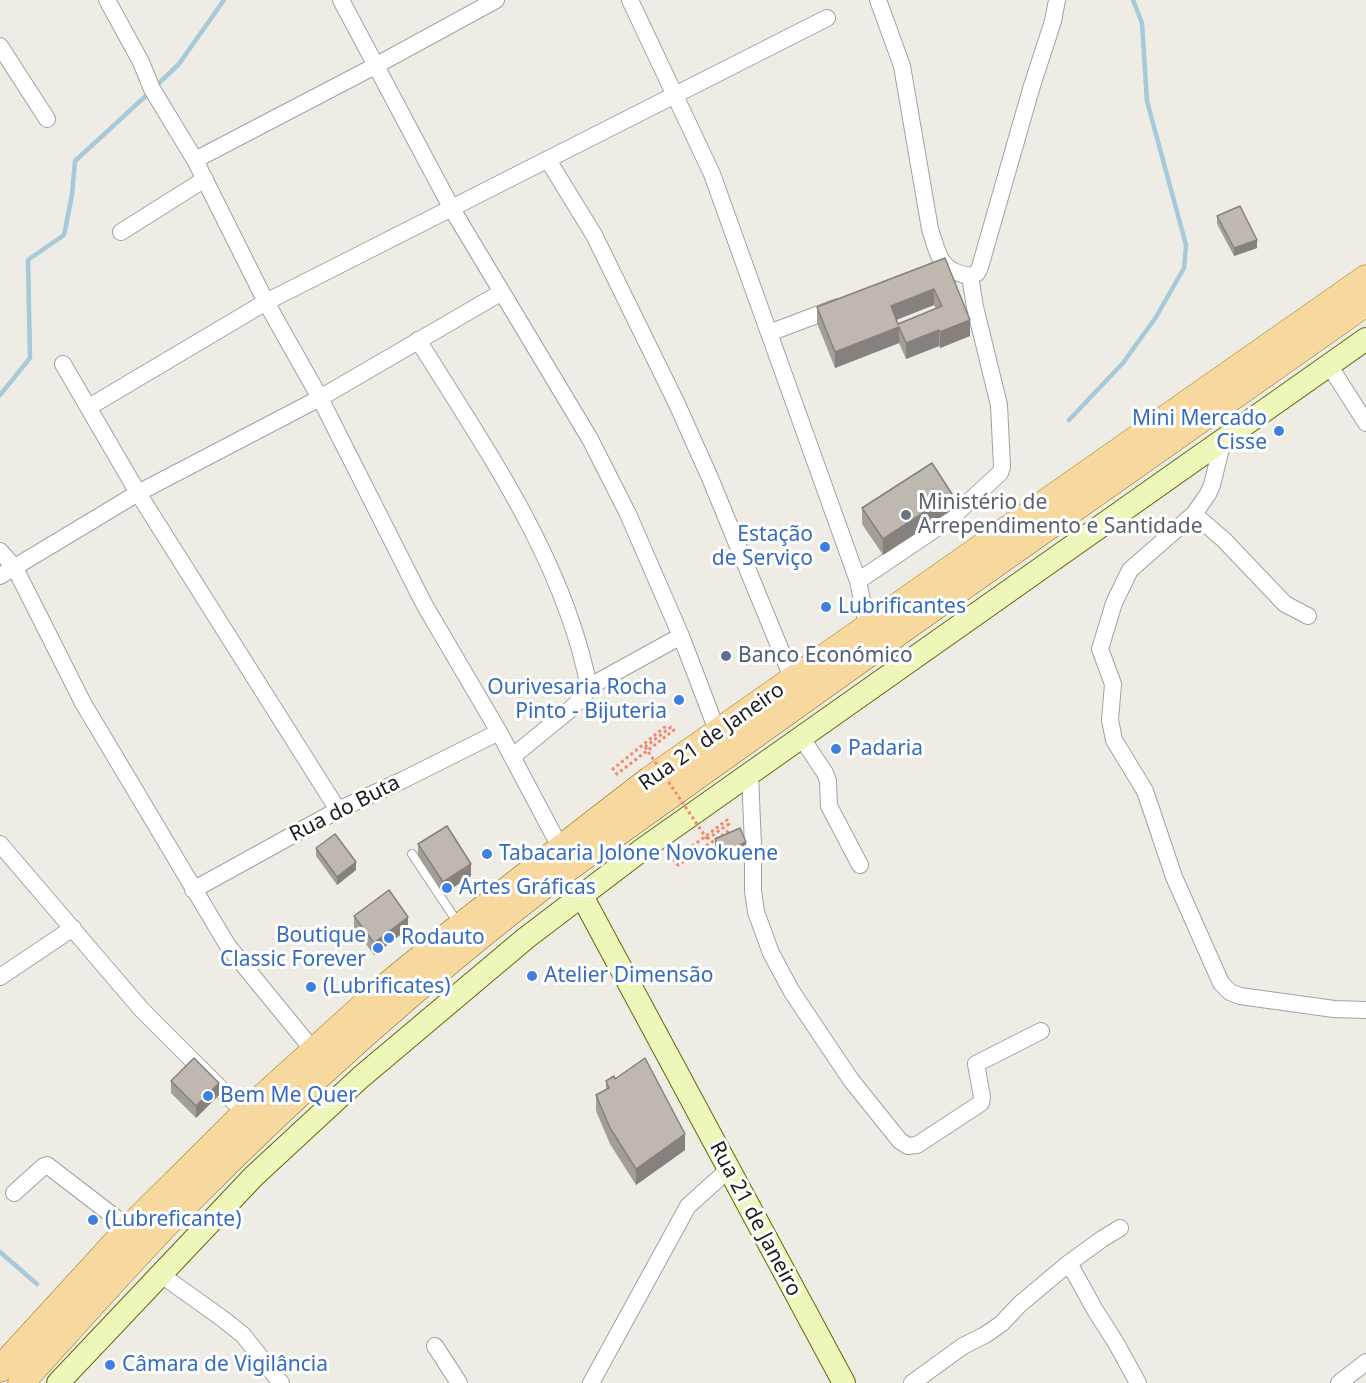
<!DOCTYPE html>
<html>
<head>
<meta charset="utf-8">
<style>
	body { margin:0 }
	canvas { display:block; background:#eeece4 }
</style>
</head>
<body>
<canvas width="1366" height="1383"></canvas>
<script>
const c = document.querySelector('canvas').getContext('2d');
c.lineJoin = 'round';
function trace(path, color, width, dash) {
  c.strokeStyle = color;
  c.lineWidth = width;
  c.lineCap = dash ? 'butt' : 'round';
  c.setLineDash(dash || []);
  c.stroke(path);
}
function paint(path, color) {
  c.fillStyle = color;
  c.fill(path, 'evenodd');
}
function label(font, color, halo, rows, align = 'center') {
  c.font = font + ' "Noto Sans",sans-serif';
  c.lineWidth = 6;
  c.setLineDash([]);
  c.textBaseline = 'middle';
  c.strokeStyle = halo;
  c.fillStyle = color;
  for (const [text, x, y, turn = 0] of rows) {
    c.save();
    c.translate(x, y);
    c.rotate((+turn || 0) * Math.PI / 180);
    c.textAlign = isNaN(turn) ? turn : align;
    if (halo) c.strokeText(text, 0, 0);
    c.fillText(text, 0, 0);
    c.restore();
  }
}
trace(new Path2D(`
	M156,86L179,64L224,0
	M0,395L30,358L28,260L64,235L72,195L75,161L150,92
	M1069,420L1123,363L1156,317L1184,268L1186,245L1147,101L1142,23L1133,0
	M0,1252L37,1284`), '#a6cada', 4.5);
const lane = new Path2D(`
	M412,854L458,923`);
const street = new Path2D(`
	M107,0L141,62L152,89L195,160L266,302L320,398L424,604L499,732L560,847
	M341,0L452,209L590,439L628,514L681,636L718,733
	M630,0L712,174L858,581L868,629
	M0,46L47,119
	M195,160L375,66L496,0
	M548,160L594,235L676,402L710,478L793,680
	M121,232L205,179
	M970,276L977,273L980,267L1031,89L1053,21L1057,0
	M769,333L838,307
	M418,340C485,448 565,561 589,688
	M63,364L138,493L338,810
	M1329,365L1366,423
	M89,407L266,302L827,18
	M1223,440L1212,485L1208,494L1194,514L1130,570L1114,603L1100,649L1113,684L1110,720L1114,740L1145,791L1174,877L1221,983L1230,992L1240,996L1334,1009L1366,1010
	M1194,514L1224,540L1285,604L1308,616
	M0,551L15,568L83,703L228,946L313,1050
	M0,576L138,493L320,398L502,292
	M858,581L950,519L1000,473L1002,467L999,405L975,307L970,276C939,271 939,256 930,229L902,66L878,0
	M801,737L825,773L828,781L829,806L860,865
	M512,757L573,707L594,684L681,636
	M750,774L753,846V891L756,912L771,953L792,992L851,1080L900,1141L908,1146L917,1145L981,1103L982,1097L976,1064L1041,1031
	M0,844L142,1010L245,1113
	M193,890L338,810L403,780L499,732
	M0,977L73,928
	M14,1193L44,1166L47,1165L129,1228
	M1069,1263L1095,1310L1116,1343L1138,1383
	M160,1274L223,1319L243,1335L281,1383
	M435,1346L459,1383
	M591,1383L688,1206L728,1170
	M912,1383L963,1346L985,1335L1001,1324L1020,1304L1069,1263L1102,1239L1120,1228
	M1339,1383L1366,1362`);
const secondary = new Path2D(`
	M582,896L844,1383
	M58,1383L254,1176L361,1077L526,938L643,849L1366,339`);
const primary = new Path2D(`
	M0,1369L129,1228L245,1113L380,991L445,938L649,780L1366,278
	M21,1383C78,1321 134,1256 193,1197C304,1085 422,980 546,884L912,623L1366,303`);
trace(lane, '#a2a2a2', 10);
trace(street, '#a2a2a2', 18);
trace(secondary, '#5c6f0a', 24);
trace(primary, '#906e07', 27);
trace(new Path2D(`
	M645,747L671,727L674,730L617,774L613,769L666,726
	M707,839L729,824L727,820L674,860L678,865L730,830`), '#f38971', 3, [3, 3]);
trace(lane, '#fff', 8);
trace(street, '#fff', 16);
trace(secondary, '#eef6ba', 22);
trace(primary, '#f7d9a0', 26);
trace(new Path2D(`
	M645,747L707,839`), '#f38971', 3, [3, 3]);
paint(new Path2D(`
	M1217,216L1257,248L1234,256L1217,224Z
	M945,258L970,336L940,348L939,346L906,359L899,343L835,368L817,323V307ZM934,305L936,309L898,324L896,320Z
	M862,508L952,510L883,555L862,524Z
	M715,839L746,850L722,862L715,848Z
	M418,844L471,876L443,894L418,856Z
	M316,848L356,870L337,885L316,856Z
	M354,916L408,929L374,955L354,928Z
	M615,1079L685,1150L636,1185L610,1144L596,1111V1095L606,1089V1081Z
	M171,1081L219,1095L196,1118L171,1093Z`), '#a49e98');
paint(new Path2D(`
	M1257,240V248L1234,256V248Z
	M934,289V305L891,322V306Z
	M970,320V336L940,348V332Z
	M899,327V343L835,368V352Z
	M939,330V346L906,359V343Z
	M952,494V510L883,555V539Z
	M746,842V850L722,862V854Z
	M356,862V870L337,885V877Z
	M471,864V876L443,894V882Z
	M408,917V929L374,955V943Z
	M219,1083V1095L196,1118V1106Z
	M685,1134V1150L636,1185V1169Z`), '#86817c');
const building = new Path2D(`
	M1240,206L1257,240L1234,248L1217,216Z
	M945,258L970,320L940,332L939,330L906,343L899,327L835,352L817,307ZM934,289L942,306L898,324L891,306Z
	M932,463L952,494L883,539L862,508Z
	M447,826L471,864L443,882L418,844Z
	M740,828L746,842L722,854L715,839Z
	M335,834L356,862L337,877L316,848Z
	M389,890L408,917L374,943L354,916Z
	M194,1058L219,1083L196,1106L171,1081Z
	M645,1058L685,1134L636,1169L610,1128L596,1095L609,1088L606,1081L614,1076L615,1079Z`);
paint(building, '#bfb8b1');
trace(building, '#86817c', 1.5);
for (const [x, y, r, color] of [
	[1279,431,6,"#3f7fe0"],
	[906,515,6,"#6b7280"],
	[825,547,6,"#3f7fe0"],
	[826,607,6,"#3f7fe0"],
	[726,656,6,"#5c6f8a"],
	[679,700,6,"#3f7fe0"],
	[836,749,6,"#3f7fe0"],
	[487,854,6,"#3f7fe0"],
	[447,888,6,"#3f7fe0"],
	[389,938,6,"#3f7fe0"],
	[378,948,6,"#3f7fe0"],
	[532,976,6,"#3f7fe0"],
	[311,987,6,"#3f7fe0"],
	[208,1096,6,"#3f7fe0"],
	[93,1220,6,"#3f7fe0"],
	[110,1365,6,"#3f7fe0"]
]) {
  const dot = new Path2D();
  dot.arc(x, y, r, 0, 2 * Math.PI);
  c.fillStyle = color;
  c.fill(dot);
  trace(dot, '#fff', 2);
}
label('21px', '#366cbe', '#fff', [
	["Mini Mercado",1267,419,"right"],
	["Cisse",1267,443,"right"],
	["Estação",813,535,"right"],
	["de Serviço",813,559,"right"],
	["Lubrificantes",838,607],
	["Ourivesaria Rocha",667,688,"right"],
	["Pinto - Bijuteria",667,712,"right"],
	["Padaria",848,749],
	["Tabacaria Jolone Novokuene",499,854],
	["Artes Gráficas",459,888],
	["Boutique",366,936,"right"],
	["Classic Forever",366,960,"right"],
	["Rodauto",401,938],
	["Atelier Dimensão",544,976],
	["(Lubrificates)",323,987],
	["Bem Me Quer",220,1096],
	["(Lubreficante)",105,1220],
	["Câmara de Vigilância",122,1365]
], 'left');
label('21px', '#5b616d', '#fff', [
	["Ministério de",918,503],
	["Arrependimento e Santidade",918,527]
], 'left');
label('21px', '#4e5e75', '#fff', [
	["Banco Económico",738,656]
], 'left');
label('21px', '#1e1e1e', '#fff', [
	["Rua 21 de Janeiro",712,737,-35],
	["Rua do Buta",345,809,-27],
	["Rua 21 de Janeiro",755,1219,62]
]);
</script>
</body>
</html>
